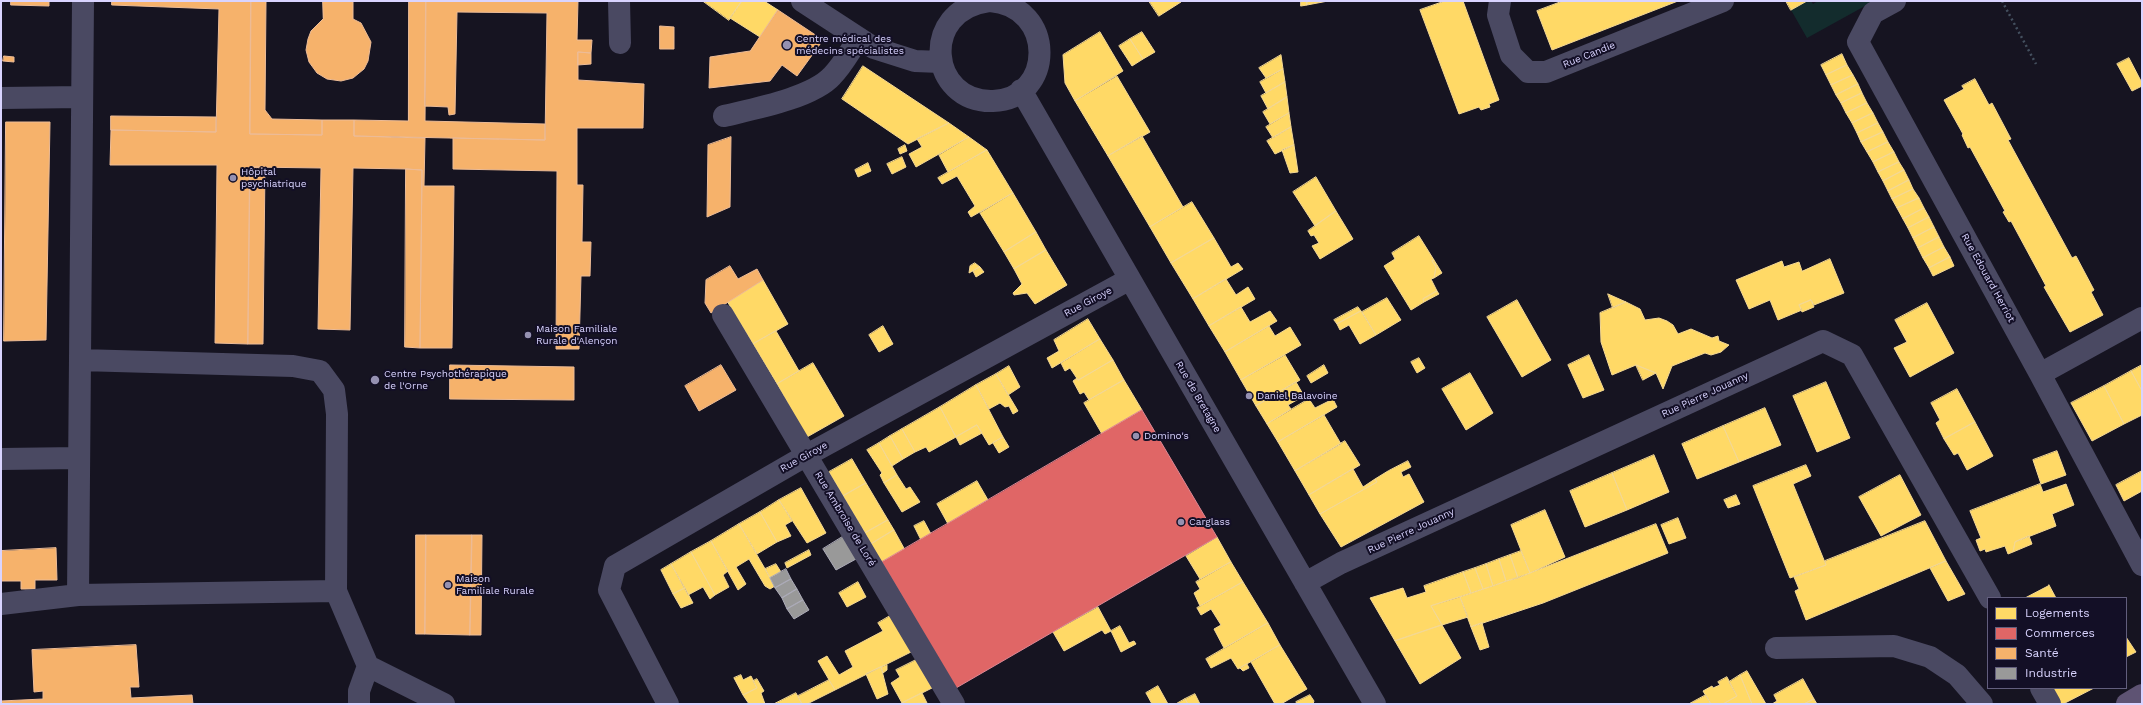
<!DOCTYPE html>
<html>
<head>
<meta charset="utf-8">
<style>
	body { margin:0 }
	#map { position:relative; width:2143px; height:705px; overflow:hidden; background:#161421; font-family:"Work Sans",sans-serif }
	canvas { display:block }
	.frame { position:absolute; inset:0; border:2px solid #d9d4ff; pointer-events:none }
	.legend { position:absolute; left:1987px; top:597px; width:140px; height:92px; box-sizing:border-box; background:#130f26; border:1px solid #625e7d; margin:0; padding:5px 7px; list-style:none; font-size:12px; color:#d9d4ff }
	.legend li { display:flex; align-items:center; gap:8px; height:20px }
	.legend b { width:20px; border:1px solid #625e7d }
</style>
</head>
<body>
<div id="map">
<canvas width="2143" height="705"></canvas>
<div class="frame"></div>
<ul class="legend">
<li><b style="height:11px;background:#ffd966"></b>Logements</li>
<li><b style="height:11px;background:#e06666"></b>Commerces</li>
<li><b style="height:11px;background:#f6b26b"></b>Santé</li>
<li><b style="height:11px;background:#999"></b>Industrie</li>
</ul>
</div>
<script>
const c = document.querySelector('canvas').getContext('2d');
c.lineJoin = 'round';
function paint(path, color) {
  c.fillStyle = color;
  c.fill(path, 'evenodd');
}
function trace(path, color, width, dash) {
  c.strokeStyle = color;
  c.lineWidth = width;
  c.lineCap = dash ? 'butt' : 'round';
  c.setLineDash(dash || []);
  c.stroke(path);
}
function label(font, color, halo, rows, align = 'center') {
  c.font = font + ' "Work Sans",sans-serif';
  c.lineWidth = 4;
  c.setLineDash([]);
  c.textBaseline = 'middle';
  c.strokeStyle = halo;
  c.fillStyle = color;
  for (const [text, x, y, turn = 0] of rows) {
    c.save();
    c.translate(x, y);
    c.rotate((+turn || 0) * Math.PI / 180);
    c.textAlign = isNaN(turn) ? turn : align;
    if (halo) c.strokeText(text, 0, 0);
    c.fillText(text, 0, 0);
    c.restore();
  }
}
paint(new Path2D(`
	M1807,1H1811L1813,4L1818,1H1874L1807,38L1791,10Z`), '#132c2d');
const homes = new Path2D(`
	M703,1H742L729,20Z
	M742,1H764L778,10L760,37L730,18Z
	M1149,1H1181V2L1159,16Z
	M1301,1H1307V5L1301,6Z
	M1307,1H1328L1307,5Z
	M1445,1H1463L1499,100L1489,104L1490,107L1481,110L1479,107L1459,114L1420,10Z
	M1563,1H1678L1552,50L1537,11Z
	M1786,1H1807L1791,10Z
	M1100,32L1123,71L1075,101L1065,83L1063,55Z
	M1142,32L1155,52L1143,59L1130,39Z
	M1130,39L1143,59L1132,66L1119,46Z
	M1842,54L1847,65L1826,75L1821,65Z
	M1281,55L1283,69L1266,78L1259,68Z
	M2129,58L2142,83V86L2132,91L2117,64Z
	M1847,65L1853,75L1831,85L1826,75Z
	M863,66L949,123L908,144L842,99Z
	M1283,69L1285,82L1266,93L1260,82Z
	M1853,75L1858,84L1836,95L1831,85Z
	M1117,76L1150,132L1108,156L1075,101Z
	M1975,79L1989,105L1992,103L2011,139L2008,140L2072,258L2076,256L2094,290L2091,292L2103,315L2070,332L2044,287L2046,286L2011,221L2009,222L2003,212L2005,211L1970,147L1968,148L1962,135L1963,134L1944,100L1964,89L1962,86Z
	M1285,82L1287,97L1268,109L1261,96Z
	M1858,84L1862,93L1841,103L1836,95Z
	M1862,93L1867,103L1846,113L1841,103Z
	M1287,97L1289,113L1270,124L1263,112Z
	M1867,103L1873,113L1852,123L1846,113Z
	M1289,113L1291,127L1273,138L1266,127Z
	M1873,113L1878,123L1857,133L1852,123Z
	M949,123L969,137L916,167L909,154L922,147L917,139Z
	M1878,123L1883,132L1861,142L1857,133Z
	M1291,127L1294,145L1275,154L1267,141Z
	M1883,132L1888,142L1867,152L1861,142Z
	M1142,136L1183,207L1150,227L1108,156Z
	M969,137L987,150L948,172L939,155Z
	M1888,142L1894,152L1873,162L1867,152Z
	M905,145L907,151L900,154L898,149Z
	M1294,145L1298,172L1290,173L1282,150Z
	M987,150L1013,193L971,217L968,212L975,206L957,176L942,184L938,178Z
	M1894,152L1899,162L1878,172L1873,162Z
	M902,157L906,167L892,174L887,164Z
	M1899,162L1904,170L1883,181L1878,172Z
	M868,163L871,171L858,177L855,170Z
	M1904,170L1909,180L1888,191L1883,181Z
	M1316,177L1336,211L1315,226L1293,192Z
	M1909,180L1913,189L1892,199L1888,191Z
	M1913,189L1919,198L1897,208L1892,199Z
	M1013,193L1036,232L1004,252L980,213Z
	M1919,198L1924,208L1903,219L1897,208Z
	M1192,202L1214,238L1171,263L1150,227Z
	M1924,208L1929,217L1908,228L1903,219Z
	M1336,211L1353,239L1320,259L1312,246L1319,243L1314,235L1311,236L1308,231Z
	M1929,217L1934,227L1913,238L1908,228Z
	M1934,227L1939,237L1918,248L1913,238Z
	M1036,232L1046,250L1014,269L1004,252Z
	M1419,236L1434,260L1432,261L1436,267L1434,278L1431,279L1437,291L1423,299L1424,302L1411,310L1384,266L1395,259L1392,253Z
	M1939,237L1944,247L1923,258L1918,248Z
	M1214,238L1231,267L1238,263L1243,269L1193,299L1171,263Z
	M1944,247L1950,257L1929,268L1923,258Z
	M1046,250L1067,285L1035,304L1027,293L1014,295L1013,293L1022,284L1014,269Z
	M1950,257L1954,266L1933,276L1929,268Z
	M1830,259L1844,293L1814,305L1811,300L1799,305L1802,310L1778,320L1770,300L1749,309L1736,280L1782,261L1784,267L1799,262L1802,271Z
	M1434,260L1442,273L1434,278L1436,267L1432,261Z
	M975,263L980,267L969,273L970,266Z
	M980,267L984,272L976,277L973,271Z
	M1226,279L1236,295L1248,287L1255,299L1209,326L1193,299Z
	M763,280L788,324L753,344L727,301Z
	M1437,291L1439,294L1424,302L1423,299Z
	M1608,294L1626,302L1613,308Z
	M1387,298L1401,320L1376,335L1362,312Z
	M1517,300L1551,360L1522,377L1487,317Z
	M1811,300L1814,307L1802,312L1799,305Z
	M1626,302L1640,309L1645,320L1659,318L1667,321L1673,325L1678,334L1691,329L1712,338L1718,336L1719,341L1729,345L1721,352L1711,355L1705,353L1672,366L1663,389L1656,373L1636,365L1612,375L1601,342L1600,313Z
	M1927,303L1954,353L1910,377L1894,348L1907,342L1895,320Z
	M1241,307L1250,322L1270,311L1277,321L1225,352L1209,326Z
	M1358,307L1361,311L1337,324L1334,320Z
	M1361,311L1376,335L1360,344L1349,325L1340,330L1337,324Z
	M1088,319L1100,339L1052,368L1047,358L1059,351L1054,340Z
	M883,326L893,344L879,352L869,335Z
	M1269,326L1275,336L1290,327L1301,345L1241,380L1225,352Z
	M776,331L799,371L777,384L753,344Z
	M1100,339L1113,360L1078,380L1070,368L1065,371L1061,363Z
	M1285,355L1300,380L1256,406L1241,380Z
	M1589,355L1604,390L1583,398L1568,365Z
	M1419,358L1425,368L1417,373L1411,362Z
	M1113,360L1124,380L1089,400L1084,392L1080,394L1073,381L1077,378L1078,380Z
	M813,363L844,416L807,437L777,384Z
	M1324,365L1328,373L1311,383L1307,376Z
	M1636,365L1656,373L1643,380Z
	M2142,365V391L2131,371Z
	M1009,366L1020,387L1008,395L996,374Z
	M2131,371L2142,391V415L2124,424L2104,386Z
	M1470,373L1493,413L1466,430L1442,389Z
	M996,374L1018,411L1013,414L1009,406L1005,407L1000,403L989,409L976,385Z
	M1124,380L1142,410L1102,434L1084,403Z
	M1296,382L1304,396L1288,405L1291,409L1267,424L1256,406Z
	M1826,382L1850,438L1817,452L1793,396Z
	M976,385L1003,437L989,445L977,425L956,437L940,407Z
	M2104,386L2124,424L2092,441L2071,403Z
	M1957,389L1975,422L1944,439L1936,423L1940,420L1931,403Z
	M1309,399L1315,408L1333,399L1337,407L1278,442L1267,424Z
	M940,407L956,437L929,452L926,447L915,452L902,429Z
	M1765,408L1781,445L1739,462L1723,426Z
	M1324,415L1341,444L1295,471L1278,442Z
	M1975,422L1993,456L1967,470L1958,453L1954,455L1944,439Z
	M977,425L982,433L960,445L956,437Z
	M1723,426L1739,462L1697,479L1682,444Z
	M902,429L915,452L903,459L890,436Z
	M890,436L903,459L892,466L879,443Z
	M1003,437L1009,447L999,453L993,443Z
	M1345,441L1360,465L1309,495L1295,471Z
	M879,443L897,475L884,483L880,475L882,473L867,450Z
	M2057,451L2066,475L2041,484L2033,460Z
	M1654,455L1669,492L1627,510L1612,473Z
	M852,459L866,483L843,496L829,472Z
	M1408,461L1411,467L1401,472L1403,477L1409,474L1424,502L1341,547L1320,514L1377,482L1375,479L1388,471Z
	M1806,465L1811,476L1793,484L1826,565L1790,578L1753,486Z
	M1353,469L1363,487L1375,479L1377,482L1320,514L1309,495Z
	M2142,471V491L2124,501L2116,485Z
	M1612,473L1627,510L1585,527L1570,491Z
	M897,475L906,489L910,487L920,502L902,512L884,483Z
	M1900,475L1921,515L1881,536L1859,497Z
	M977,481L988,500L948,524L937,504Z
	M866,483L888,520L865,533L843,496Z
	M2040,484L2043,492L2066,484L2074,505L2052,514L2056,526L2015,542L2013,552L2008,554L2005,546L1986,552L1985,549L1980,551L1976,540L1981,538L1970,511Z
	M801,488L826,533L807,543L779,500Z
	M1736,495L1740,504L1728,508L1724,500Z
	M779,500L792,521L785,525L791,536L777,542L760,512Z
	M1545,510L1565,557L1530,573L1511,525Z
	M760,512L777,542L757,554L739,524Z
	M1678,518L1686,538L1669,544L1661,525Z
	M888,520L894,530L871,544L865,533Z
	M924,521L931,534L921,540L914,526Z
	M1925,521L1946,561L1806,620L1795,591L1799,589L1794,577L1826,565L1825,561Z
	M739,524L775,586L770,589L765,586L749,559L736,567L746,584L738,590L711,541Z
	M1656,524L1668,553L1543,603L1471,627L1460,597L1530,573Z
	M894,530L905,550L882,562L871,544Z
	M2029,536L2032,544L2013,552L2015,542Z
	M1217,537L1231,562L1200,579L1186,556Z
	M711,541L728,571L723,575L729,587L715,595L691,552Z
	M809,550L811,555L787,568L785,563Z
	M1521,551L1530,573L1518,578L1510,555Z
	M691,552L715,595L710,599L703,587L688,595L671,564Z
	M1510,555L1518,578L1506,581L1499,559Z
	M1499,559L1506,581L1493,586L1486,564Z
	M1946,561L1965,594L1948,601L1930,568Z
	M1231,562L1243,582L1200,606L1194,593L1200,589L1196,582Z
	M671,564L685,588L673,594L661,570Z
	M776,564L781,572L770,578L765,569Z
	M1486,564L1493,586L1483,589L1475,568Z
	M1475,568L1483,589L1471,593L1463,572Z
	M1463,572L1471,593L1431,606L1442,625L1395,641L1370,598L1403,588L1407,598L1426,592L1424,586Z
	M858,582L866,597L847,607L839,593Z
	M1243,582L1268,623L1224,648L1214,629L1221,625L1211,609L1201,615L1197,608Z
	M2049,585L2056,598H2025L2048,586Z
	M685,588L693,603L681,608L673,594Z
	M1460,597L1468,617L1442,625L1431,606Z
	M1098,607L1111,631L1105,634L1102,630L1064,651L1053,632Z
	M890,616L911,652L835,690L818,661L827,656L839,675L853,667L845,651L883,631L878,623Z
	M1268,623L1280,645L1238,669L1231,658L1211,668L1206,659Z
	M1482,623L1489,647L1480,650L1471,627Z
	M1442,625L1461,658L1420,684L1395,641Z
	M1120,626L1129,643L1134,641L1136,644L1121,652L1111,631Z
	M2126,637L2136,652L2126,657Z
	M1280,645L1307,689L1281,704H1275L1251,662Z
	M916,660L932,688L902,703L891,683L900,677L896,670Z
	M1247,664L1249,668L1243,671L1240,668Z
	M887,665V670L883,673L881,667Z
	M881,667L888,694L877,699L866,674Z
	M1747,671L1766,704H1752L1740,675Z
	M741,675L743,680L751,676L757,688L743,695L734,678Z
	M1740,675L1752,704H1723L1737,696L1729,682Z
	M1727,677L1737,696L1723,704H1711L1703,691L1712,686L1713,688L1720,685L1718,682Z
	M757,679L764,691L761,693L765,704H749L743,695L757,688L753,681Z
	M1803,679L1814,699L1804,704H1772L1777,701L1774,695Z
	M829,680L835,690L807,704H802L798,696Z
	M1158,686L1168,704H1152L1146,693Z
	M2052,688H2094L2063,704H2061Z
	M796,693L802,704H774Z
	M922,693L927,703L902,704V703Z
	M1195,694L1200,704H1188L1185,699Z
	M1310,695L1314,701L1313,704H1297L1296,702Z
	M1706,695L1711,704H1689Z
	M1185,699L1188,704H1176Z
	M1814,699L1817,704H1804Z`);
paint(homes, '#ffd966');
trace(homes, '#f4d894', 1);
const shops = new Path2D(`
	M1142,410L1217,537L956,688L882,562Z`);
paint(shops, '#e06666');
trace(shops, '#de8794', 1);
const health = new Path2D(`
	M11,1H49V6L11,5Z
	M112,1H251L250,134L322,135V120H354V136L425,138L424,186H454L452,348H420L422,170L406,169L353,168L350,330L318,329L321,168L250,167L248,344L215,343L217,165H110L111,130L216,132L219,9L112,5Z
	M251,1H266L265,110L272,119L322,120V135L250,134Z
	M323,1H353V19L361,23L371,42L368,61L364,69L353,78L341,81L327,79L317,73L309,62L306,50L308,39L311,31L323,19Z
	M409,1H426L425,121L545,124V140L354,136V120L408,121Z
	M426,1H578L577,40H592L591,53L578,52V80L644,84L643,128H577V185H583L582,242H591L590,276H581L579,349H556L557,171L453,169V138L545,140L547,13L457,12L455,114L449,115L448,107L425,106Z
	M778,10L823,40L797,76L782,65L770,81L709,88L710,57L750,51Z
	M660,26L674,27V49H660Z
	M578,52L591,53V64L578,65Z
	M4,56L14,57V62L3,61Z
	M111,116L216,117V132L111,130Z
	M6,122H50L46,340L4,341Z
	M731,137L730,207L707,217L708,145Z
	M250,167H265L263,344H248Z
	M406,169L422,170L420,348L405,347Z
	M730,266L738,279L757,269L763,280L711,313L705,303L706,280Z
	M450,365L574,367V400L450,399Z
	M721,365L736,390L699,411L685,386Z
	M416,535H426L425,634H416Z
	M426,535H472L470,635L425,634Z
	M472,535H482L481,635H470Z
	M56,548L57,580H35V589H21V581H1V551Z
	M136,645L139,687H130L131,698L192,695L193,704H1V701L43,699V691L34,692L32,650Z`);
paint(health, '#f6b26b');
trace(health, '#edbc97', 1);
const industry = new Path2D(`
	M844,536L856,559L836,570L823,549Z
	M786,569L791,579L775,588L770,578Z
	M791,579L797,589L782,598L775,588Z
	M797,589L803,600L787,609L782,598Z
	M803,600L809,610L794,619L787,609Z`);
paint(industry, '#999');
trace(industry, '#acabb8', 1);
trace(new Path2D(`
	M2002,1L2036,64`), '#44505f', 2.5, [2, 3]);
trace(new Path2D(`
	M619,1L620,43
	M802,1L874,48L915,61L941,62
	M989,1C919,10 929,103 993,101C1055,99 1056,6 990,1
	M1500,1L1498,15L1511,55L1528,72H1546L1723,1
	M1895,1L1873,13L1858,42L2040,374L2142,565
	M1021,90L1375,704
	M1,98L82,97
	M724,116C753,109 812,98 832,76C843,65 850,51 859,38
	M723,315L954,704
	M2040,374L2142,318
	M1,459L79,458
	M1305,583L1341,563L1823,341L1852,355L1990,598
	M336,591L368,666L359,691V704
	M78,595L83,1
	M1,604L78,595L336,591L337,414L334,390L320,371L293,366L80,360
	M1776,648L1894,646L1930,657L1957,675L1982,704
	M368,666L444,704
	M2041,688L2050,704
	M668,704L609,590L615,566L807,455L1130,279`), '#4a4962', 22);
trace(new Path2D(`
	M2127,704L2142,695`), '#5e5373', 22);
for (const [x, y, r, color] of [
	[787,45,5,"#9591b1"],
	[233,178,4,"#9591b1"],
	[528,335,4,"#9591b1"],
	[375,380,5,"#9591b1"],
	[1249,396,4,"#9591b1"],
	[1136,436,4,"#9591b1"],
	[1181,522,4,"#9591b1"],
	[448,585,4,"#9591b1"]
]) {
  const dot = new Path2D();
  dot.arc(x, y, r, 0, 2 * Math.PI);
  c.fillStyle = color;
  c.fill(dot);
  trace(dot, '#130f26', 1.5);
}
label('10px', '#d9d4ff', '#130f26', [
	["Centre médical des",796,39],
	["médecins spécialistes",796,51],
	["Hôpital",241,172],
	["psychiatrique",241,184],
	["Maison Familiale",536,329],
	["Rurale d'Alençon",536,341],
	["Centre Psychothérapique",384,374],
	["de l'Orne",384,386],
	["Daniel Balavoine",1257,396],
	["Domino's",1144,436],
	["Carglass",1189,522],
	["Maison",456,579],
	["Familiale Rurale",456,591]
], 'left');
label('10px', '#d9d4ff', '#130f26', [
	["Rue Candie",1589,55,-22],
	["Rue Edouard Herriot",1988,278,61],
	["Rue Giroye",1088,302,-28],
	["Rue Pierre Jouanny",1705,395,-25],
	["Rue de Bretagne",1198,397,60],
	["Rue Giroye",804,457,-29],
	["Rue Ambroise de Loré",845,519,59],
	["Rue Pierre Jouanny",1411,531,-25]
]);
</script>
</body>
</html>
